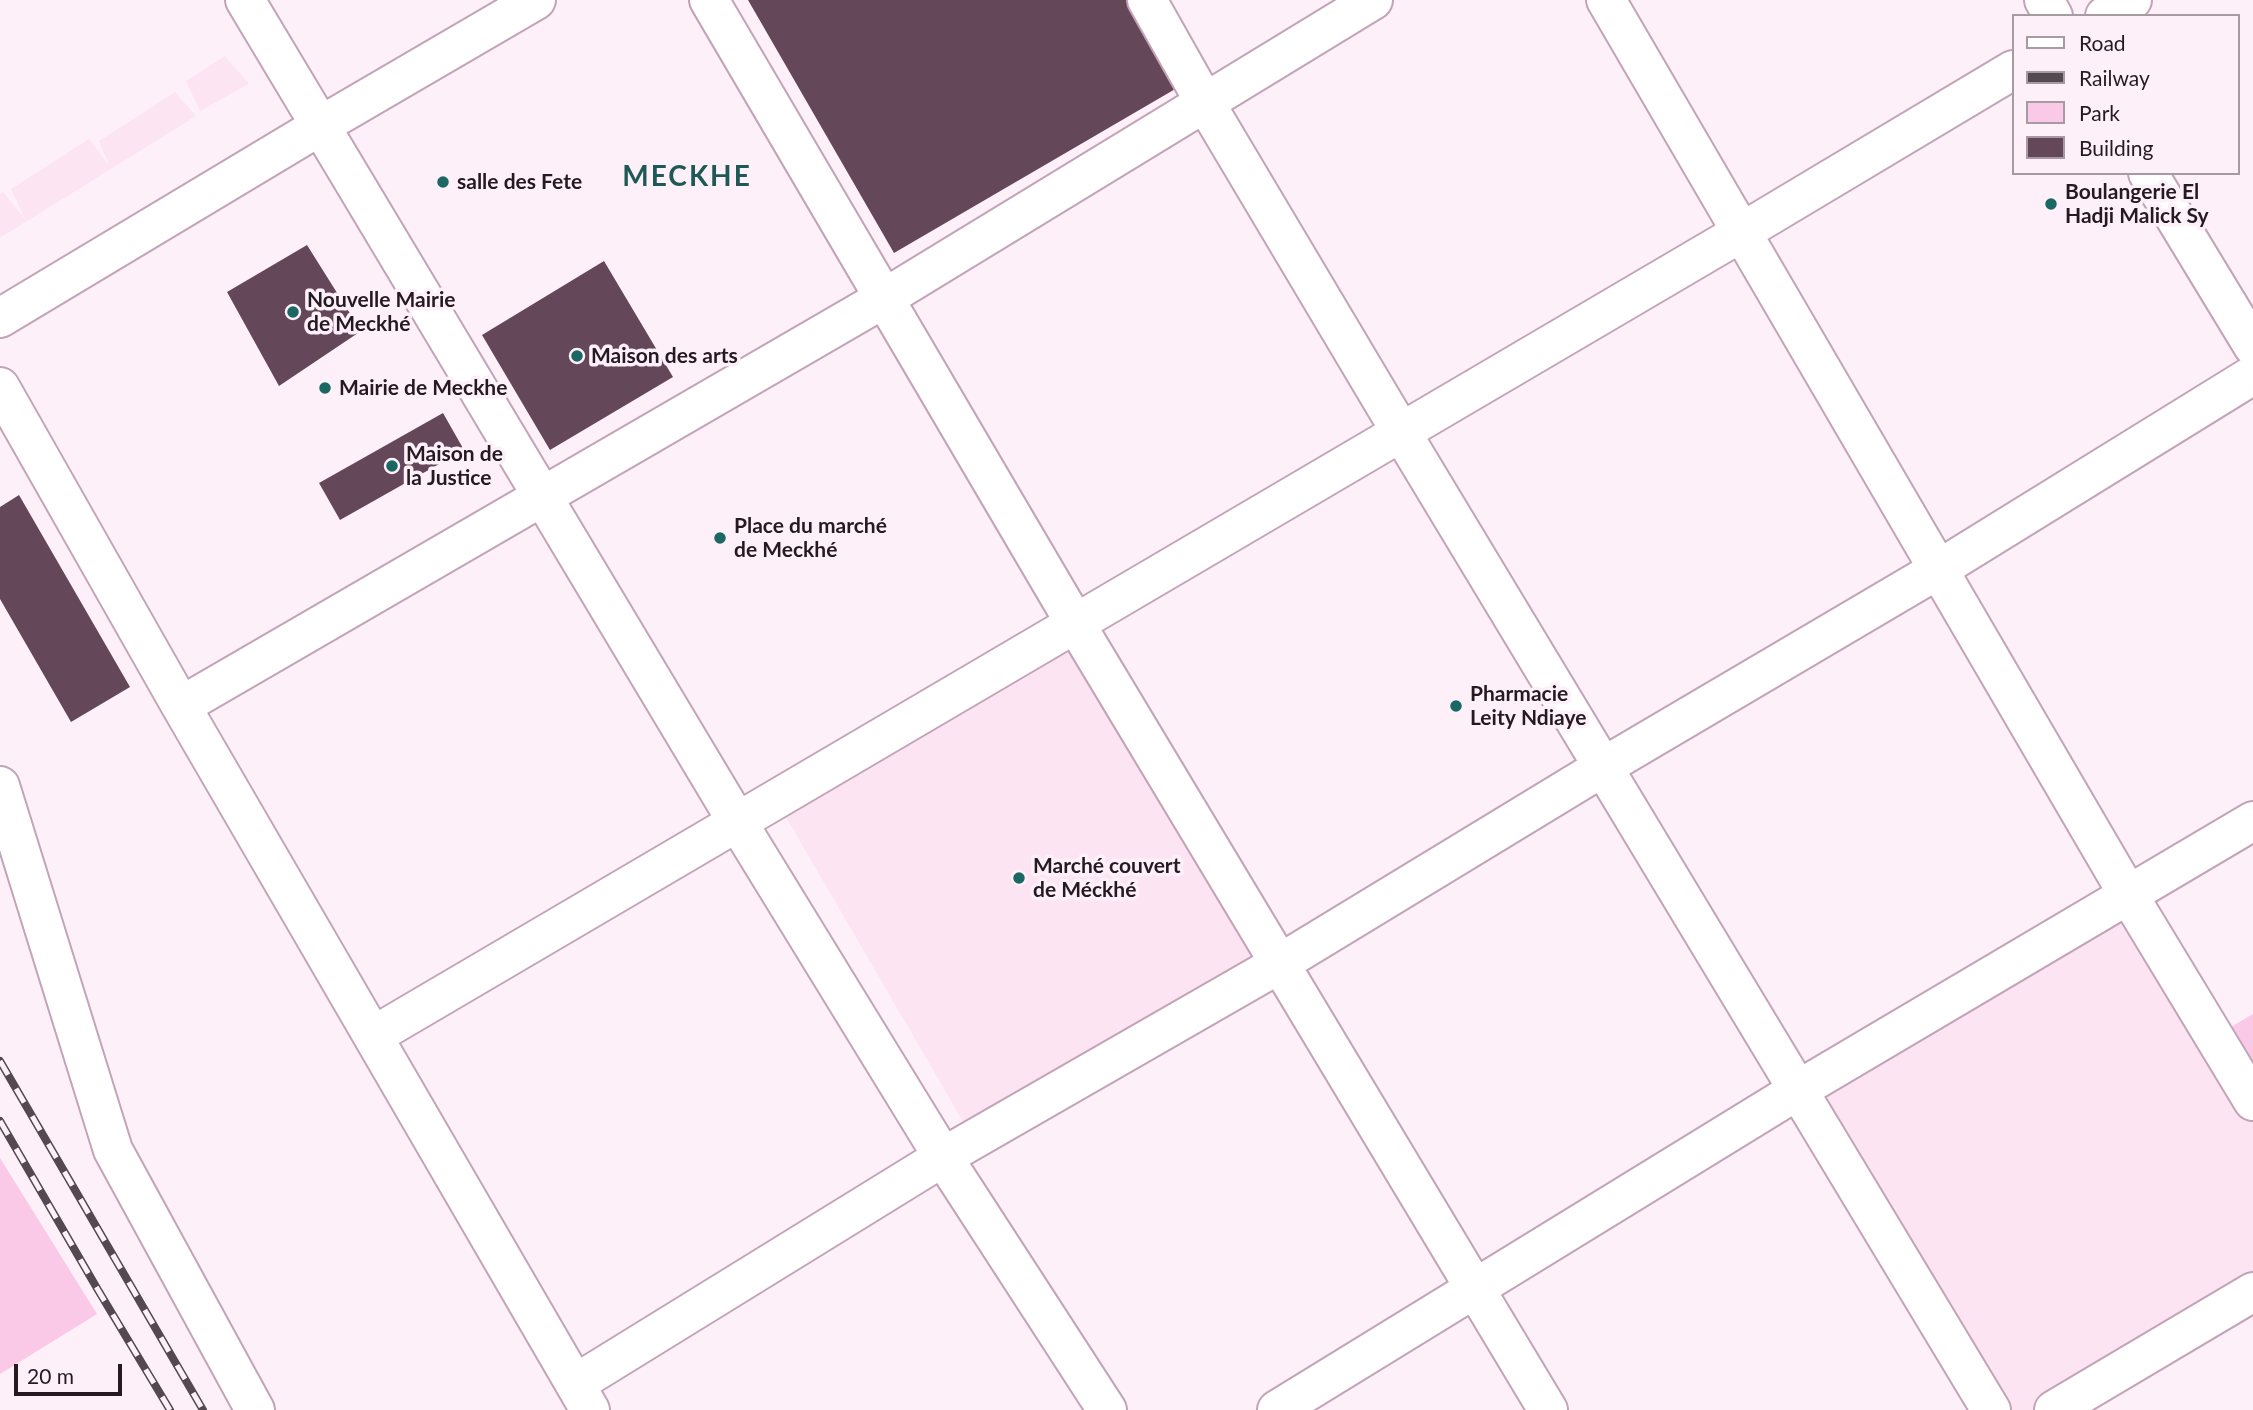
<!DOCTYPE html>
<html>
<head>
<meta charset="utf-8">
<style>
	body { margin:0 }
	#map { position:relative; width:2253px; height:1410px; overflow:hidden; background:#fdf0f8; font-family:Lato,sans-serif }
	canvas { display:block }
	.legend { position:absolute; left:2012px; top:14px; width:228px; height:161px; box-sizing:border-box; background:#fdf0f8; border:2px solid #a79aa2; margin:0; padding:9px 12px; list-style:none; font-size:21px; color:#251a21 }
	.legend li { display:flex; align-items:center; gap:14px; height:35px }
	.legend b { width:35px; border:2px solid #a79aa2 }
	.scale { position:absolute; left:14px; top:1364px; width:108px; height:32px; box-sizing:border-box; border:4px solid #251a21; border-top:0; padding-left:9px; font-size:21px; line-height:24px; white-space:nowrap; color:#251a21; -webkit-text-stroke:5px #fdf0f8; paint-order:stroke }
</style>
</head>
<body>
<div id="map">
<canvas width="2253" height="1410"></canvas>
<ul class="legend">
<li><b style="height:9px;background:#fff"></b>Road</li>
<li><b style="height:9px;background:#544950"></b>Railway</li>
<li><b style="height:19px;background:#fac9e8"></b>Park</li>
<li><b style="height:19px;background:#64485a"></b>Building</li>
</ul>
<div class="scale">20 m</div>
</div>
<script>
const c = document.querySelector('canvas').getContext('2d');
c.lineJoin = 'round';
function paint(path, color) {
  c.fillStyle = color;
  c.fill(path, 'evenodd');
}
function trace(path, color, width, dash) {
  c.strokeStyle = color;
  c.lineWidth = width;
  c.lineCap = dash ? 'butt' : 'round';
  c.setLineDash(dash || []);
  c.stroke(path);
}
function label(font, color, halo, rows, align = 'center') {
  c.font = font + ' Lato,sans-serif';
  c.lineWidth = 7;
  c.setLineDash([]);
  c.textBaseline = 'middle';
  c.strokeStyle = halo;
  c.fillStyle = color;
  for (const [text, x, y, turn = 0] of rows) {
    c.save();
    c.translate(x, y);
    c.rotate((+turn || 0) * Math.PI / 180);
    c.textAlign = isNaN(turn) ? turn : align;
    if (halo) c.strokeText(text, 0, 0);
    c.fillText(text, 0, 0);
    c.restore();
  }
}
paint(new Path2D(`
	M225,56L249,84L200,111L186,81Z
	M175,92L196,116L0,238V194L3,192L25,219L11,189L89,139L109,165L99,141Z
	M1075,623L1260,957L968,1130L776,800Z
	M2129,896L2253,1101V1293L2055,1410H1991L1798,1090Z`), '#fde4f3');
paint(new Path2D(`
	M2253,1014V1101L2214,1037Z
	M0,1158L97,1314L0,1374Z`), '#fac9e8');
paint(new Path2D(`
	M748,0H1126L1177,88L894,253Z
	M307,245L361,331L279,386L227,292Z
	M604,261L673,377L550,450L482,335Z
	M443,413L464,450L340,520L319,483Z
	M19,495L130,687L71,722L0,599V507Z`), '#64485a');
const minor = new Path2D(`
	M245,0L738,823L943,1157L1107,1410
	M709,0L1075,623L1548,1410
	M1147,0L1204,101L1401,432L1991,1410
	M1606,0L2129,896L2253,1101
	M2044,0L2053,16
	M2105,16L2132,0
	M2148,173L2253,346
	M0,318L320,126L536,0
	M0,387L181,706L590,1410
	M181,706L883,299L1373,0
	M0,786L113,1150L255,1410
	M373,1036L1742,232L2013,70
	M575,1384L943,1157L1279,964L1603,767L1939,569L2253,375
	M1277,1410L1798,1090L2253,821`);
const major = new Path2D(`
	M2054,1410L2253,1292`);
trace(minor, '#c3a3b7', 42);
trace(major, '#c3a3b7', 42);
trace(minor, '#fff', 38);
trace(major, '#fff', 38);
const rail = new Path2D(`
	M0,1061L203,1410
	M0,1121L98,1290L170,1410`);
trace(rail, '#544950', 8);
trace(rail, '#fdf0f8', 5, [16]);
for (const [x, y, r, color] of [
	[443,182,7,"#1b6763"],
	[2051,204,7,"#1b6763"],
	[293,312,7,"#1b6763"],
	[577,356,7,"#1b6763"],
	[325,388,7,"#1b6763"],
	[392,466,7,"#1b6763"],
	[720,538,7,"#1b6763"],
	[1456,706,7,"#1b6763"],
	[1019,878,7,"#1b6763"]
]) {
  const dot = new Path2D();
  dot.arc(x, y, r, 0, 2 * Math.PI);
  c.fillStyle = color;
  c.fill(dot);
  trace(dot, '#fdf0f8', 2.5);
}
label('bold 21px', '#251a21', '#fdf0f8', [
	["salle des Fete",457,182],
	["Boulangerie El",2065,192],
	["Hadji Malick Sy",2065,216],
	["Nouvelle Mairie",307,300],
	["de Meckhé",307,324],
	["Maison des arts",591,356],
	["Mairie de Meckhe",339,388],
	["Maison de",406,454],
	["la Justice",406,478],
	["Place du marché",734,526],
	["de Meckhé",734,550],
	["Pharmacie",1470,694],
	["Leity Ndiaye",1470,718],
	["Marché couvert",1033,866],
	["de Méckhé",1033,890]
], 'left');
c.letterSpacing = '2px';
label('bold 28px', '#1f5955', '#fdf0f8', [
	["MECKHE",687,177]
]);
c.letterSpacing = '0px';
</script>
</body>
</html>
